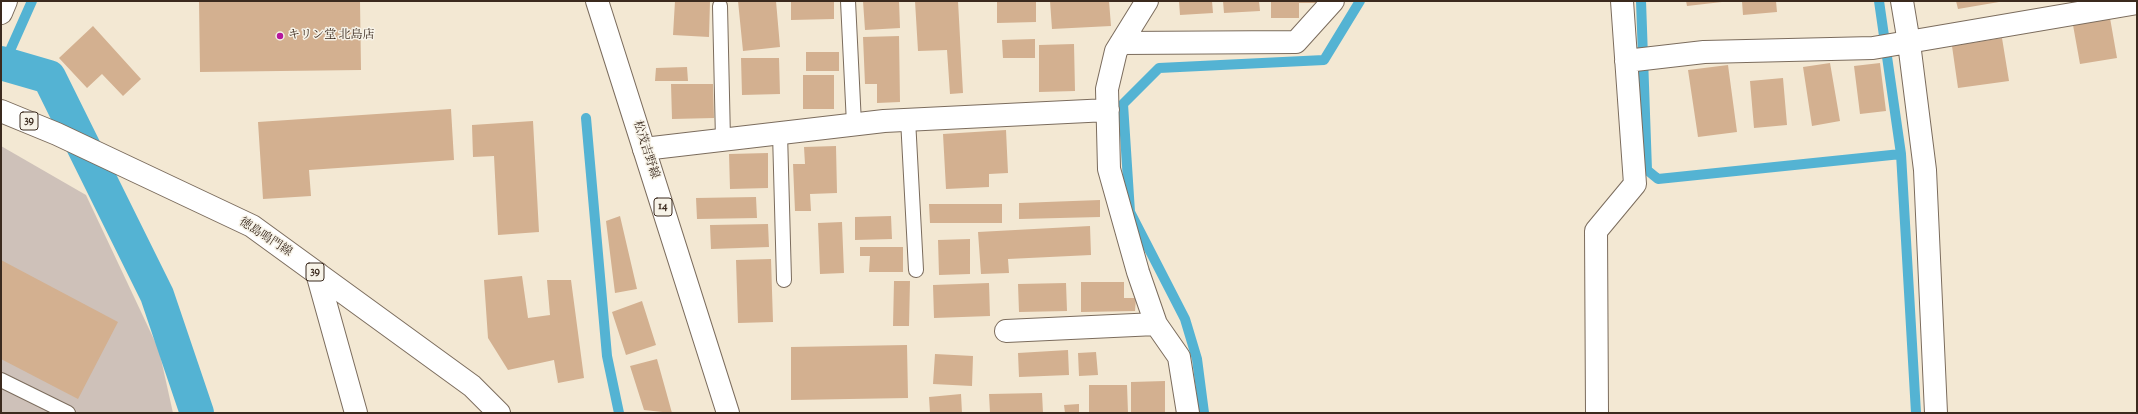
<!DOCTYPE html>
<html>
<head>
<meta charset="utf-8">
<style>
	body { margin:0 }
	#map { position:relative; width:2138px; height:414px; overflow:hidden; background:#f3e8d3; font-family:"Sorts Mill Goudy",serif }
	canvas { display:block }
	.frame { position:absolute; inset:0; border:2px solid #3b2a1e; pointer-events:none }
</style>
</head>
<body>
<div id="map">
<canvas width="2138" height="414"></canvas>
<div class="frame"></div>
</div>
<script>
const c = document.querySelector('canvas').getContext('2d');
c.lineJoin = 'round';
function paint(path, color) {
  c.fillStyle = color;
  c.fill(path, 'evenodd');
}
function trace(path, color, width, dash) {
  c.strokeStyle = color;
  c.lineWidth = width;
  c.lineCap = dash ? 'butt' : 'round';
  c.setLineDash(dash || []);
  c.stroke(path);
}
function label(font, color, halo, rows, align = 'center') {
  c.font = font + ' "Sorts Mill Goudy","Noto Serif JP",serif';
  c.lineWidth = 3;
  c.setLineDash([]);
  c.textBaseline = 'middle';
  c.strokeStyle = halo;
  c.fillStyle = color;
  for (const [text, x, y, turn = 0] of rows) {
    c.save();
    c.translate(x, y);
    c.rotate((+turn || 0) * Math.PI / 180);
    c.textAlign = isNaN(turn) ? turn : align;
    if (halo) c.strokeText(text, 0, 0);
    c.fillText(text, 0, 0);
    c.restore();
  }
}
paint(new Path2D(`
	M1,146L86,195L159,350L173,413H1Z`), '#cec1b9');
trace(new Path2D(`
	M1641,1L1647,170L1658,179L1901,154
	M1879,1L1901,154L1916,413
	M4,64L32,1
	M586,118L607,356L619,413
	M1204,413L1197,359L1185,319L1130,212L1123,104L1159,68L1324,60L1360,1`), '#54b3d3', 10);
trace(new Path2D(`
	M1,63L49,77L157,295L197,413`), '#54b3d3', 34);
paint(new Path2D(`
	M199,1H360L361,70L200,72Z
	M675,1H710L709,37L673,35Z
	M738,1H776L780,47L743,51Z
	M791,1H834V19L791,20Z
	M863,1H899L900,28L865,30Z
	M915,1H958L963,93L950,94L947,50L918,51Z
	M997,1H1036V22L997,23Z
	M1050,1H1109L1111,26L1052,29Z
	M1179,1H1212L1213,13L1180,15Z
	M1223,1H1259L1260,11L1224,13Z
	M1271,1H1317V3H1299V18H1271Z
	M1686,1H1722V2L1687,6Z
	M1742,1H1776L1777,12L1743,15Z
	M1956,1H1998L1999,2L1958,9Z
	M2110,18L2117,58L2080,64L2073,25Z
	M93,26L141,79L123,96L102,74L87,88L59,58Z
	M899,36L900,102L877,103V84H865L863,37Z
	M2002,38L2009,81L1958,88L1952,46Z
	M1035,39V58H1003L1002,40Z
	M1074,44L1075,91L1039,92V45Z
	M806,52H839V71H806Z
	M741,58H779L780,94L742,95Z
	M1830,63L1840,121L1812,126L1803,67Z
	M1880,63L1886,111L1860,114L1854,66Z
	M1728,65L1737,132L1698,137L1688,70Z
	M687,67L688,81H655L656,68Z
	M803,75H834V109H803Z
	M1783,78L1787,125L1754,128L1750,81Z
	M671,84H713L714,118L672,119Z
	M451,109L454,160L309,170L311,196L263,199L258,122Z
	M533,121L539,232L498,235L494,156L473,157L472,125Z
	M1006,130L1008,173L989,174V187L946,189L943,134Z
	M836,146L837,193L810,194L811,211H795L793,164H805L804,147Z
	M768,153V188L730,189L729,154Z
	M756,197L757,218L697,219L696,198Z
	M1100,200V217L1019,219V203Z
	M929,204H1002V223H930Z
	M620,216L637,289L615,293L606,221Z
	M891,216L892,239L855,240V217Z
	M842,222L844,273L820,274L818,223Z
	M768,224L769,247L711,249L710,225Z
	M1090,226L1091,255L1008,259L1009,273L981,274L978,232Z
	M970,239V274L939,275L938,240Z
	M860,247H903V272H869L870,256H860Z
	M771,259L773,322L738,323L736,260Z
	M1,260L118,322L78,399L1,359Z
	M522,276L528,318L550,315L547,280H571L584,378L558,383L554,360L508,370L488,338L484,280Z
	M894,281H910L909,326H893Z
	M1081,282H1124V298H1136L1135,311L1081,312Z
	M989,283L990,316L934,318L933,285Z
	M1066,283L1067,311L1019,312L1018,284Z
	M642,301L656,345L626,355L612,312Z
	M907,345L908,398L791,400V347Z
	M1068,350L1069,375L1019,377L1018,353Z
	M1096,352L1098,375L1079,376L1078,353Z
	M935,354L973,356L972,386L933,384Z
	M657,359L672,413L644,410L630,366Z
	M1165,381V413H1131V382Z
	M1089,385H1127L1128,413H1089Z
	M1042,393L1043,413H990L989,394Z
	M961,394L962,413H930L929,397Z
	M1079,404V413H1065L1064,405Z`), '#d3b090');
const lane = new Path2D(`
	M848,1L854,124
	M720,6L723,140
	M908,119L916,270
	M780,133L784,280
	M1,380L68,413`);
const street = new Path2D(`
	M1147,1L1116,51L1107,89L1109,169L1138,272L1156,324L1179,357L1188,413
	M1902,1L1909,43L1925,170L1936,413
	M1,13L6,1
	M1121,43L1296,42L1333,1
	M1626,61L1704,52L1873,48L2137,3
	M644,149L884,121L1108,110
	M317,273L356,413
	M1006,331L1156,324
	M1597,413L1596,231L1635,184L1622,1`);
const primary = new Path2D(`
	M597,1L728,413
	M1,111L57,134L252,226L472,386L499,413`);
trace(lane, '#7b6c5d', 16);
trace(street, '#7b6c5d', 24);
trace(primary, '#7b6c5d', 24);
trace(lane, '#fff', 14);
trace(street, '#fff', 22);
trace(primary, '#fff', 22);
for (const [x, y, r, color] of [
	[280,36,4,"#b5179e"]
]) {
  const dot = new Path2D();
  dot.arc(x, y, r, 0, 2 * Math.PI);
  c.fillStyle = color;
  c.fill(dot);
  trace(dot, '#f7f3e8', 1.5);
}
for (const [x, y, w] of [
	[29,121,18],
	[663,207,18],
	[315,272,18]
]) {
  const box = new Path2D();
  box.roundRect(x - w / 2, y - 9, w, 18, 3);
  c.fillStyle = '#f7f3e8';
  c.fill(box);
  trace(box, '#3b2a1e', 1);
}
label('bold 11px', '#3b2a1e', null, [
	["39",29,121],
	["14",663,207],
	["39",315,272]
]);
label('12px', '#3b2a1e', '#f7f3e8', [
	["キリン堂 北島店",288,36]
], 'left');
label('12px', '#3b2a1e', '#f7f3e8', [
	["松茂吉野線",645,150,72],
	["徳島鳴門線",265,238,33]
]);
</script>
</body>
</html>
